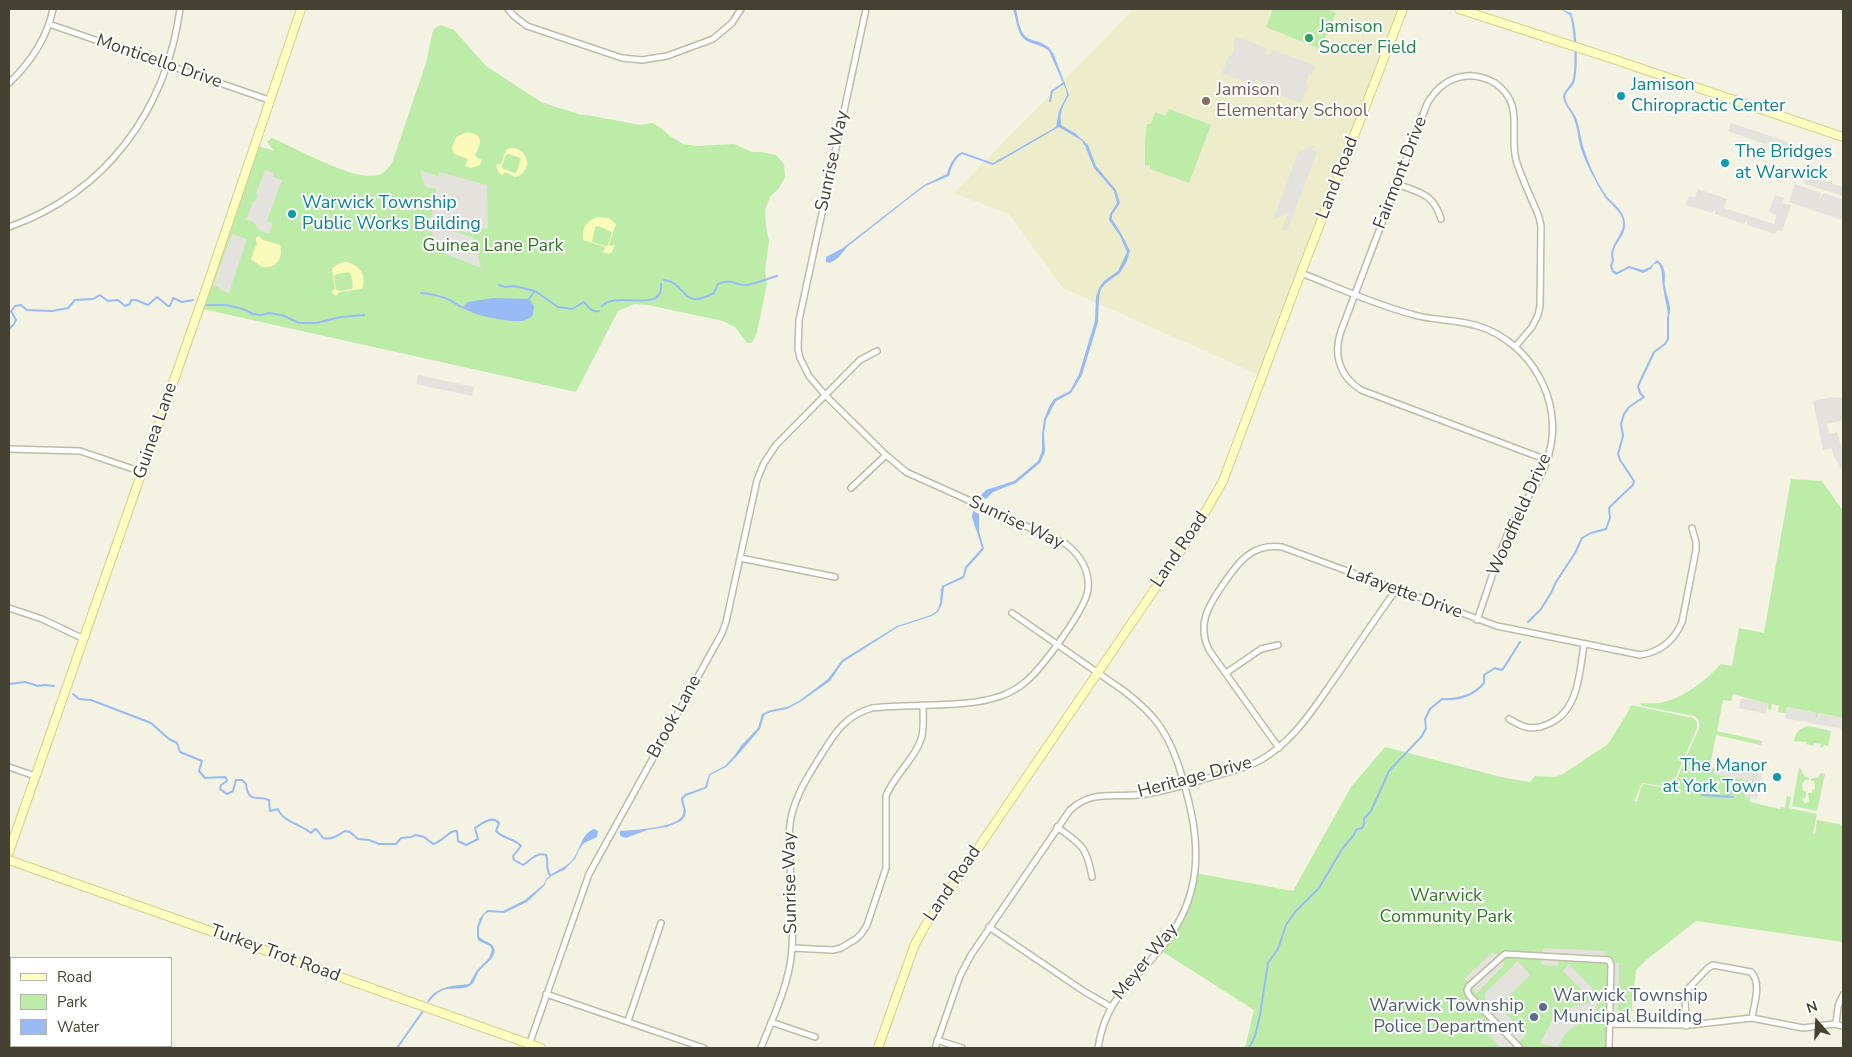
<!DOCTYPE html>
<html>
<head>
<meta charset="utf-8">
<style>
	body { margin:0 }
	#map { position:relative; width:1852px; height:1057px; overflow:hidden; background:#f3f2e3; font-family:"Nunito Sans",sans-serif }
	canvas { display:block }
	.frame { position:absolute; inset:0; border:10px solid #454233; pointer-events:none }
	.legend { position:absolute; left:10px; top:957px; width:162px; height:90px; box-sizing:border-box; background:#fff; border:1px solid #b5b3ad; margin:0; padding:6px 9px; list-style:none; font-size:15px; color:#454233 }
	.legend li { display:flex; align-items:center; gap:10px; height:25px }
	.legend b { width:25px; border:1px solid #b5b3ad }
	.north { position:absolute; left:1792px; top:997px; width:50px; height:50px; -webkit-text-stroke:4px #fff; paint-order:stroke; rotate:341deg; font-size:14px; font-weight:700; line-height:20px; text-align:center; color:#454233 }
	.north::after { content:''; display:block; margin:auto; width:18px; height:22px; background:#454233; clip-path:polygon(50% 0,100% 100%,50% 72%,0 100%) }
</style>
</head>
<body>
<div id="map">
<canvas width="1852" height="1057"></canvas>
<div class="frame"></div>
<ul class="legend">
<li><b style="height:6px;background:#fffec1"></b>Road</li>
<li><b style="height:14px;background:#bdeba8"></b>Park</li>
<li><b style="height:14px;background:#99bbf5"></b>Water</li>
</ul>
<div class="north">N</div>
</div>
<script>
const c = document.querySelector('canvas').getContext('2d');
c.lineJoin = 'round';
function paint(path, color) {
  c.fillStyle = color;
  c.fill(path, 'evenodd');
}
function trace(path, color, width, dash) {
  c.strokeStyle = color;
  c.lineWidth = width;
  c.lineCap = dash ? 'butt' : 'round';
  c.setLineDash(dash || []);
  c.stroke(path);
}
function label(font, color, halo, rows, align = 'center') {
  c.font = font + ' "Nunito Sans",sans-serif';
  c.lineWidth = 4;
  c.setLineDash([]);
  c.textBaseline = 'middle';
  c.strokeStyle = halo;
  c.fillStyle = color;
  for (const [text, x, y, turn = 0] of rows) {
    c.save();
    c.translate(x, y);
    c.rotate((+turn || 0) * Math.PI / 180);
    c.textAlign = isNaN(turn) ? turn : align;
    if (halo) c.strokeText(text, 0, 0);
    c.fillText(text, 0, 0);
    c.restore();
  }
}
paint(new Path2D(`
	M1134,9H1403L1262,376L1063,288L1009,214L954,193Z`), '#edeccb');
paint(new Path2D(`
	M1273,9H1325L1336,13L1320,49L1266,27Z
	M440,25L454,30L486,66L541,102L581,115H587L640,125L652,123L661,128L670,136L683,144L696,146L734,144L752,152H762L776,155L784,164L785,177L779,188L770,197L765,210L766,227L769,241L765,270L767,284L757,332L752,343H747L735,327L723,321L648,305L634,304L618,311L576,392L203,309L258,146L274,151L267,142L272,138C295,147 358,185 381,174C385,172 389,167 392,163L426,63L433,30Z
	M1169,109L1211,125L1189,183L1150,169V165L1145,166V142L1147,124H1151L1155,112L1165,116Z
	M1791,479L1822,481L1843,511V718L1819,713L1817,718L1815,719L1816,713L1787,707L1786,713L1778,712L1779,706L1772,704L1771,710L1768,709V704L1733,694L1731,701L1723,700L1717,731L1762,741L1761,745L1716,735L1710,767L1714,768V774L1752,781L1753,776H1755L1753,783L1748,782L1745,797L1750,798V802L1780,809L1781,807L1785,808L1787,796L1791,797L1789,808L1817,814L1813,834H1815L1817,820L1843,825V942L1696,921L1645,961L1636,970L1630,1024H1610L1609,1048H1245L1254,1010L1160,950L1186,906L1195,873L1293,891L1351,787L1385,747L1505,778L1530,782L1535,776L1555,777L1563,774L1608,744L1628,712L1631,705L1693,718L1697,722V728L1673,784L1668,787L1642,783L1634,801L1637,802L1641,787L1644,784L1669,789L1673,787L1699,728V720L1694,716L1642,706L1640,703C1646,703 1654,704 1660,703C1682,699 1707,680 1721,664L1732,666L1739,628L1764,633Z
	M1809,726L1831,731L1828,746L1824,745L1823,747H1820L1821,744L1814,743L1813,746L1806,744V742L1794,741C1796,732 1799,728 1809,726Z
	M1799,768L1801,769L1804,776L1809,778V780H1805L1802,784L1803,791L1806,792V797L1802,799L1805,804L1809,801L1808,793H1812V790L1815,789L1814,781H1811V778H1817L1821,773L1825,774L1817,811L1792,806Z`), '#bdeba8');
paint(new Path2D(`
	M467,132C486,135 480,144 475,156L482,160L480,165L471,168L465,166L468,159L454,154L452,148L456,137Z
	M510,148C529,147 534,172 515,177L505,172L502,175L499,173L496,166L497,164H501L506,150ZM509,154L521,158L517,171L515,173L503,169L502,166L506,155Z
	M597,217L609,218L616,224L609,245L610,246L615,245L612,252L609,254L602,252L605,249V247L583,240C581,229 586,221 597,217ZM598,226L612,232L608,245L605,246L592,242L595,227Z
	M259,236L263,240L280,245C284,258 276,269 262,267L251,259L257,243L256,241V238Z
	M346,262C360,265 367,275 362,289L339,292L336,296L331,292L335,289L332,268L340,263ZM349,272L351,275L353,287L351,289L339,291L336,289L334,276L337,274Z`), '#fafbba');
paint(new Path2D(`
	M1236,37L1267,48L1265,54L1270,56L1273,50L1315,66L1312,75H1309L1306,84L1309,85L1301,103L1259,87L1261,82L1257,79L1253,85L1222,73L1229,55L1232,56L1235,47L1233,46Z
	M1731,123L1791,143L1787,152L1770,146L1771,139L1767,145L1728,131Z
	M1314,145L1312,150L1317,152L1287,231L1282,229L1288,213L1273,220L1298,153Z
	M265,170L274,173L273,177L282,180L267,221L273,223L269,234L260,231L253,222L246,220L253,202H255L258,195L256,194Z
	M420,170L438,176L439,172L487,185L488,229L469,226L468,233L431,221L436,189L425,187Z
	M1806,175L1843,187V196L1803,183Z
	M1795,184L1821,193L1820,199L1824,193L1843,200V220L1789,202Z
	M1698,189L1727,199L1724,208L1774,224L1777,215L1769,212L1775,195L1784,198L1782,203L1791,205L1782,231L1777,230L1775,234L1747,225V219L1744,224L1715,214V209L1712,213L1686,205L1689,196L1695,198Z
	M430,224L474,238L481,268L428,247L426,236L433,238Z
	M232,234L247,239L229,293L220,290V288L213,285Z
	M418,375L474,387L472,396L416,384Z
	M1833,397L1843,398V420L1827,424L1829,434L1837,432L1843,454L1842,469L1833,455L1832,448L1823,450L1813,401Z
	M1741,698L1768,703L1766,714L1739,708Z
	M1787,707L1816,713L1815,719L1817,718L1818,713L1843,718V729L1785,718Z
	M1715,765L1762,774L1757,799L1745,797L1748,782L1753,783L1755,776H1753L1752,781L1714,774Z
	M1543,948L1606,951L1603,959L1559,957L1558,966L1541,965Z
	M1492,953L1502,956L1504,965L1476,994L1472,984L1464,979Z
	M1518,961L1530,975L1497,1008L1487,1003L1484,994Z
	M1610,963H1619L1618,1015H1610Z
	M1569,964L1593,989L1586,995L1563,971Z
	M1597,1002L1596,1019L1579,1024L1570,1029L1563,1037L1557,1048L1540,1043L1551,1023L1567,1009L1586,1003Z
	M1501,1008L1526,1035L1517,1044L1520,1048H1501L1480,1027Z`), '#e3e2dc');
paint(new Path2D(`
	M1013,9H1016C1018,17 1019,30 1025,36C1034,44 1045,38 1054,55L1069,95C1063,105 1058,115 1062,126L1075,133L1088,145L1096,166L1116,190L1120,203L1112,215V219L1122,235L1130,251L1127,261L1120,273L1106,283L1101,289L1099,297L1098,322L1082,375L1071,393L1056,401L1052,408L1046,420L1044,434L1045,452L1040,463L1016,483L993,492L986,499L980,496L986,490L1014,481L1038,461L1042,451V434L1044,419L1049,407L1054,399L1070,391L1079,374L1095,321L1096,297L1099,288L1104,281L1118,271L1127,252L1120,236L1109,220L1110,214L1117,203L1114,191L1094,168L1085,146L1081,140L1059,127L993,165L962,154C955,158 951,168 949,176L925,186L908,199L847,247L838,258L830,263L826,262V257L843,248L924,185L947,174C949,166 954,155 962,152L993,163L1056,127L1059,111L1067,95L1066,90L1049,51C1041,44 1030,44 1024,39C1017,33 1016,17 1013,9Z
	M1560,9L1571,13C1577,25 1579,71 1574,83C1571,88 1567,91 1565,96C1566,105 1571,108 1575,116C1580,126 1580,138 1584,149C1588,163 1597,182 1605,194C1611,203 1621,207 1624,218C1630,237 1609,243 1614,260L1612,266L1614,271L1617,272L1629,266L1643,270L1650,267L1657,260C1661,263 1663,265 1664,270C1666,275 1664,280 1665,286C1666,296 1674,309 1668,318C1668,307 1664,297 1663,286C1661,277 1664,272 1658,263L1654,264L1651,269L1643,273L1629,268L1616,275L1612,272L1610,266L1612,260C1607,244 1628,234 1622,217C1618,208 1608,203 1603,194C1595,180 1586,164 1581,149C1578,139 1578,129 1574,119C1571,110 1564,106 1563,96C1565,90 1569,87 1572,82C1577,71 1574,27 1570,15Z
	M493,298L529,299L534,306L533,315C529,319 525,321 519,321C508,322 468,315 463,307L468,302Z
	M973,511L979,514V531L984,549L967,568L964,578L944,587L942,604L938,612L932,616L898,627L843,662L830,681L800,702L787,709L771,712L764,715L760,729L736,757L726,767L710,775L707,788L686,796L683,799L686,811L685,816L681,821L667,827L647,830L626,838L620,836V831C633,830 680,828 683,814C685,808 681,804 681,798L685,794L705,787L709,774L725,766L734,756L741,746L758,728L762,714L771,710L787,707L799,701L828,679L842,660L897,626L931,615L937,611L940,603L941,589L942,586L963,576L965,567L982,548L972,517Z
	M594,829L598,831L597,837L584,843L579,850L575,859L564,870L551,876L546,881L545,885L527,902L504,913L488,912L484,915L479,927V936C482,941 488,941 492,945C501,955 484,965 479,971C476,975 475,982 471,985C458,994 445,980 429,1002H427C436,986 452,986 469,984L477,970L489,958L492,950L490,946L479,941L477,937V927L480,918L487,910L503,911L525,900L544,884C548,871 566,870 574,858C580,849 582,833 594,829Z`), '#99bbf5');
trace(new Path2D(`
	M1050,101L1052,91L1064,83
	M664,280C688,283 680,311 714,293L718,284C733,278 733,285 746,285C752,285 769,278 777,276
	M499,285L505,287L514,286L535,291L558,307L572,309L584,302C588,306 591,313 599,311
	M421,293C431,294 441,296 450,300C456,303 458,307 465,308
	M528,300L535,291
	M207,305H226L243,309L253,314L261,315L269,313L282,315L299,323H316L341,317L364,315
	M602,306C616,290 664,315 661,284
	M9,329L14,324L16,320L11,311L15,306L21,305L27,310L52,311L68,308L75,300L93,299L100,295L108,301L118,300L125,306L130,304L131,300H136L148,305L157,297L168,306H170L173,298L182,302L193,300
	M1528,622L1541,609L1551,593L1556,582L1575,553L1582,538L1591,533L1606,529L1610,518L1609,508C1617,500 1624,493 1633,485L1634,481L1620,460L1618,454L1623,436L1621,424L1624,414L1629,407L1644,397L1640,393L1638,386L1654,352L1665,344L1668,339V317
	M9,684L25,682L38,686L44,685L54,686
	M73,694L79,699L91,700L151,723L169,739L177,743L180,752L202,761L199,771L205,778L224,777L226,778L227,781L221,785L220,789L227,794L233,791L236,780H242L246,784C248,804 258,795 269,800L270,811L278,809C283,822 300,824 311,833L315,829L317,830L323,838C332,840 337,836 345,831L350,832L358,839L369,840L379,844H396L401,838L411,837L416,835L424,837L433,844C445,841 448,830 457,831L458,841L466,845L478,839L475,828C483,823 492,815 499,823L496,831C503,839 514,838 521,846L513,856L514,860L523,865C531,860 536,852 546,855C549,862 545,869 550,875
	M1702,795L1733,797
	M1727,797L1734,787
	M397,1048L423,1011
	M1249,1048L1255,1036L1260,1015L1268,963L1278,949L1286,925L1295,912L1319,888L1342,849L1354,835L1356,830L1362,828L1364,824V819L1371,811L1389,771L1422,736L1426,728L1425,719L1430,709L1442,699C1458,700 1473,696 1484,683V675L1495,668L1501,670L1503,669L1520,642`), '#99bbf5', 2);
const street = new Path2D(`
	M508,9L514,16L527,26L622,58L642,60L667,56L713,39L732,23L741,9
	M49,24L269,100
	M9,83C30,63 47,38 53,9
	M1397,184C1420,193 1433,193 1441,219
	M9,227C107,192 166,110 180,9
	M1301,273C1337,287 1373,304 1411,314C1432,321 1456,319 1478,326C1530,342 1564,400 1549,454C1541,484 1519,507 1507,535C1496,562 1487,592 1477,620
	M1516,346L1532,327L1538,315L1540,306L1541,226L1539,217C1532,199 1522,180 1516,160C1509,132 1525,104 1495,83C1486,78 1476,75 1466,76C1448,78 1436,88 1427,104L1341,331C1333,354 1339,376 1361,390L1547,460
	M9,449L80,451L142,472
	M851,488L886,455
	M740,558L835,577
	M9,608L42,619L84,639
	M1012,613L1124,691C1137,701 1149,711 1159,725C1173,745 1180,768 1186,791C1200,841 1202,888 1172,933C1143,978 1107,989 1098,1048
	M1226,673L1261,649L1278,645
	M1509,719C1522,727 1532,731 1546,725C1579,713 1579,674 1584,645
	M1279,748L1209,650C1196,624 1209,605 1224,583C1239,561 1253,543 1282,547L1497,626L1640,655C1661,652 1674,641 1682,622L1696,550V542L1692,528
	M9,767L35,776
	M1057,827C1081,844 1087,847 1092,877
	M989,927L1085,992L1111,1007
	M792,948L833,950L841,948L856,939L862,933L867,925L886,868V796C894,775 916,758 922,736C924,726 923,715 923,705
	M546,994L704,1048
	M628,1021L661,923
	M771,1022L815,1037
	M1610,1024L1690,1025L1752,1018L1803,1028L1834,1024L1843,1026
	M1836,1024L1838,1006L1843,995
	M1686,1026L1685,992L1708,968L1713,965L1751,972C1762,984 1754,1003 1752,1018
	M937,1040L962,1048
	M528,1048L589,874L722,633L726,622L757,480L764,463L776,445L860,360L877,351
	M761,1048C772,1019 787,989 791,958C795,925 791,891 790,859C789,842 788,826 793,810C799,789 812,770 823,752C836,731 847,715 872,708C912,703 964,709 1001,696C1009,693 1017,689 1024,683C1041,670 1085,610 1088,590C1090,571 1081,556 1066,544L906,472L886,455L825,395L809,376L800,358L798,349L799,320L866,9
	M935,1048L960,976L971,955L1070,810C1094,788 1117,799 1146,794C1167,791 1188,784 1208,778C1225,773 1243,769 1259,761C1292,743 1312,711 1333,681C1354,651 1374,620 1396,590
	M1520,1048L1469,995L1467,990L1469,986L1505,954L1609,960L1611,965L1609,1048`);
const secondary = new Path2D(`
	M1459,9L1616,60L1843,137
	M9,852L207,286L301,9
	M9,860L541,1048
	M878,1048L915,944L925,926L1195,530L1223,481L1296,286L1403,9`);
trace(street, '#bfbca5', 8);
trace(secondary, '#d3d18d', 10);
trace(street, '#fff', 5);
trace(secondary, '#fffec1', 8);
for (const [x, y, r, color] of [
	[1309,38,5,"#2e9e5b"],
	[1621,96,5,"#0f9aa8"],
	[1206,101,5,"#8d6e63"],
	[1725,163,5,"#0f9aa8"],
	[292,214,5,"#0f9aa8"],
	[1777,777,5,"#0f9aa8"],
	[1543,1007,5,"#5c6f8a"],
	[1534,1017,5,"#5c6f8a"]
]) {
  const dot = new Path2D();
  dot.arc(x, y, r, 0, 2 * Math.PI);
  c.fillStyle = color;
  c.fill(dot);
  trace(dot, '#fff', 2);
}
label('18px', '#27864d', '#fff', [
	["Jamison",1319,28],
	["Soccer Field",1319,49]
], 'left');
label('18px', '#454233', '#fff', [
	["Monticello Drive",159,62,19],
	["Sunrise Way",833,161,-78],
	["Fairmont Drive",1401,173,-69],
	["Land Road",1338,178,-69],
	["Guinea Lane",156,431,-71],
	["Woodfield Drive",1520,515,-66],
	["Sunrise Way",1016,523,25],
	["Land Road",1180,550,-56],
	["Lafayette Drive",1404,593,20],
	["Brook Lane",675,717,-61],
	["Heritage Drive",1195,778,-15],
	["Sunrise Way",791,883,-91],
	["Land Road",953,884,-56],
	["Turkey Trot Road",275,954,20],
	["Meyer Way",1146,962,-51]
]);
label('18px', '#0d838f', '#fff', [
	["Jamison",1631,86],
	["Chiropractic Center",1631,107],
	["The Bridges",1735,153],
	["at Warwick",1735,174],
	["Warwick Township",302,204],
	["Public Works Building",302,225],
	["The Manor",1767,767,"right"],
	["at York Town",1767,788,"right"]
], 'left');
label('18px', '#785e54', '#fff', [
	["Jamison",1216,91],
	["Elementary School",1216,112]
], 'left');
label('18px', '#2f7a22', '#fff', [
	["Guinea Lane Park",493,247],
	["Warwick",1446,897],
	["Community Park",1446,918]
]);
label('18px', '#4e5e75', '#fff', [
	["Warwick Township",1553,997],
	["Municipal Building",1553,1018],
	["Warwick Township",1524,1007,"right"],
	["Police Department",1524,1028,"right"]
], 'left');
</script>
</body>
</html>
